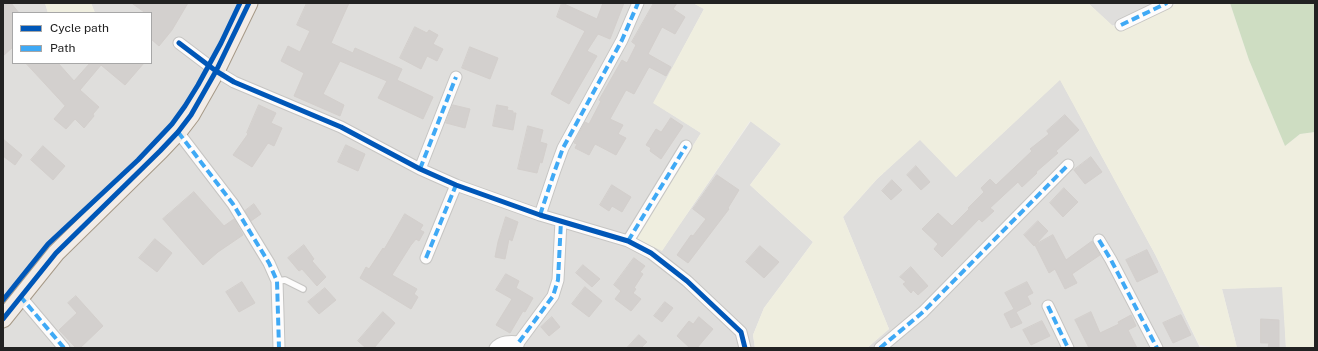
<!DOCTYPE html>
<html>
<head>
<meta charset="utf-8">
<style>
	body { margin:0 }
	#map { position:relative; width:1318px; height:351px; overflow:hidden; background:#f0eeeb; font-family:"Public Sans",sans-serif }
	canvas { display:block }
	.frame { position:absolute; inset:0; border:4px solid #222; pointer-events:none }
	.legend { position:absolute; left:12px; top:12px; width:140px; height:52px; box-sizing:border-box; background:#fff; border:1px solid #a7a7a7; margin:0; padding:5px 7px; list-style:none; font-size:12px; color:#222 }
	.legend li { display:flex; align-items:center; gap:8px; height:20px }
	.legend b { width:20px; border:1px solid #a7a7a7 }
</style>
</head>
<body>
<div id="map">
<canvas width="1318" height="351"></canvas>
<div class="frame"></div>
<ul class="legend">
<li><b style="height:5px;background:#0057b8"></b>Cycle path</li>
<li><b style="height:5px;background:#3fa9f5"></b>Path</li>
</ul>
</div>
<script>
const c = document.querySelector('canvas').getContext('2d');
c.lineJoin = 'round';
function paint(path, color) {
  c.fillStyle = color;
  c.fill(path, 'evenodd');
}
function trace(path, color, width, dash) {
  c.strokeStyle = color;
  c.lineWidth = width;
  c.lineCap = dash ? 'butt' : 'round';
  c.setLineDash(dash || []);
  c.stroke(path);
}
paint(new Path2D(`
	M3,3H45L48,13H13V63H151V13H95L91,3H693L704,9L654,103L701,133L635,238L662,250L751,121L781,144L750,185L813,242L764,308L753,335L755,348H3Z
	M1088,3H1157L1112,26Z
	M1060,79L1156,256L1200,348H867L889,329L843,217L877,179L920,139L956,177Z
	M1283,286L1286,348H1237L1222,289Z`), '#dfdedc');
paint(new Path2D(`
	M45,3H91L95,13H48Z
	M693,3H1088L1112,25L1120,30L1179,3H1230L1249,60L1285,146L1300,134L1315,132V348H1286L1282,287L1222,289L1237,348H1218L1199,345L1156,256L1060,80L956,177L920,140L877,179L843,217L889,329L867,348H755L753,335L764,308L813,242L750,185L781,144L750,121L662,251L635,238L701,133L653,103L704,9Z`), '#efeedf');
paint(new Path2D(`
	M1230,3H1315V132L1300,134L1285,146L1249,60Z`), '#ceddc2');
const building = new Path2D(`
	M3,3H11L19,13H13V47L3,56Z
	M132,3H188L172,30L159,46L151,39V13H146Z
	M307,3H349L331,43L353,53L355,48L402,69L397,80L433,97L423,119L378,98L387,81L340,61L323,94L344,105L340,116L294,96L304,73L281,61L288,46L300,52L310,31L297,25Z
	M562,3L597,19L603,3H624L610,39L598,34L587,51L597,56L569,104L551,94L585,31L557,17Z
	M654,3H677L673,9L685,17L675,34L662,27L648,54L671,67L666,76L649,67L634,94L626,90L610,119L623,125L618,134L626,138L616,155L595,144L589,155L575,148L577,144L574,143L585,122L589,124L601,101L599,100L622,60L627,63L636,45L632,42Z
	M415,27L427,33L429,30L438,35L433,44L443,49L437,61L427,56L421,69L400,58Z
	M470,47L498,58L490,79L462,68Z
	M26,63H58L74,81L90,63H144L125,85L101,65L80,90L99,107L93,114L94,116L84,128L75,119L66,129L54,119L65,106Z
	M259,105L276,113L271,123L282,128L274,146L268,143L252,167L233,155L248,134L247,133Z
	M453,105L470,109L465,128L446,123Z
	M497,105L508,107L507,110L513,111V113H516L513,130L493,126Z
	M1065,115L1079,130L1056,151L1058,153L1036,172L1037,173L1022,187L1018,182L990,208L994,211L982,222L979,219L942,257L934,249L938,244L922,229L938,213L952,226L969,209L968,208L984,192L981,188L990,179L996,185L1032,151L1030,149L1049,134L1047,131Z
	M671,118L683,126L661,159L650,151L651,148L646,145L656,129L661,132Z
	M528,126L543,130L540,142L547,144L542,163L540,162L537,173L518,169Z
	M3,139L22,155L15,165L3,156Z
	M346,145L365,154L358,171L338,162Z
	M43,146L65,166L53,180L31,160Z
	M1091,157L1102,172L1085,184L1074,170Z
	M916,166L930,182L921,190L907,175Z
	M717,175L739,190L728,208L729,209L688,263L677,255L691,235L693,236L706,219L693,209Z
	M892,180L902,190L891,200L882,191Z
	M612,185L631,197L622,212L612,206L609,211L600,205Z
	M1064,188L1078,202L1063,217L1050,203Z
	M194,192L224,226L234,219L243,235L218,252L203,265L163,219Z
	M254,204L261,214L251,221L245,211Z
	M405,214L423,225L420,230L424,232L419,241L416,239L411,245L392,275L417,289L414,294L418,297L411,309L360,278L366,267L369,269L383,248L384,249Z
	M506,217L518,222L512,241L509,239L505,259L495,257L498,242Z
	M1038,221L1048,231L1034,246L1024,235Z
	M1053,235L1066,260L1092,241L1100,255L1072,274L1077,283L1065,289L1055,269L1049,273L1035,245Z
	M155,239L172,253L157,272L139,258Z
	M304,245L314,259L312,261L326,277L317,286L302,269L299,271L288,258Z
	M760,246L779,262L764,278L746,262Z
	M1147,250L1158,272L1137,282L1126,260Z
	M634,258L645,266L640,272L643,274L634,288L636,289L633,293L641,299L631,311L615,299L621,291L614,285Z
	M583,265L600,279L592,287L576,273Z
	M911,267L928,286L918,295L913,290L911,293L903,284L906,282L900,277Z
	M506,274L519,281L516,288L533,298L525,312L523,311L510,333L496,325L512,299L496,290Z
	M242,282L255,303L239,312L226,292Z
	M1027,282L1033,293L1027,296L1031,304L1016,312L1022,323L1011,328L1004,314L1014,309L1005,293Z
	M585,287L602,301L589,317L572,304Z
	M325,288L336,300L319,314L308,302Z
	M76,296L103,326L80,348H76L59,330L77,313L68,303Z
	M665,302L673,308L662,322L654,316Z
	M383,312L395,323L374,348H366L358,341Z
	M1091,312L1100,333L1119,324L1118,322L1131,315L1136,326L1128,330L1137,348H1089L1075,320Z
	M1181,315L1191,335L1173,343L1163,323Z
	M552,317L560,327L549,336L541,327Z
	M699,317L713,329L697,348H690L677,336L689,321L693,324Z
	M1261,319L1279,320V348H1268L1269,343H1261Z
	M1042,321L1050,336L1031,345L1023,330Z
	M639,335L647,342L641,348H627Z`);
paint(building, '#d3d0ce');
trace(building, '#d3cfcc', 1);
const service = new Path2D(`
	M277,281L285,280L303,289`);
const minor = new Path2D(`
	M1121,25L1167,3
	M179,43L216,71L234,82L341,127L420,169L456,185L540,215L628,241L651,253L687,281L741,332L745,348
	M178,132L233,204L269,263L277,281L279,348
	M420,169L456,77
	M540,215L555,170L563,148L622,40L638,3
	M1099,240L1111,260L1157,348
	M628,241L686,146
	M426,258L456,185
	M20,296L64,348
	M1048,306L1068,348
	M519,342L553,296L558,280L561,221
	M495,348C501,341 510,341 519,342L517,348
	M880,348L923,312L1068,165`);
const primary = new Path2D(`
	M3,319L56,253L160,151L178,132L191,115L216,71L249,3`);
trace(service, '#c6c5c3', 8);
trace(minor, '#c6c5c3', 13);
trace(primary, '#a69987', 19);
trace(service, '#fdfcfc', 5.5);
trace(minor, '#fdfcfc', 11);
trace(primary, '#f2ece7', 17);
trace(new Path2D(`
	M1121,25L1167,3
	M178,132L233,204L269,263L277,281L279,348
	M420,169L456,77
	M540,215L555,170L563,148L622,40L638,3
	M1099,240L1111,260L1157,348
	M628,241L686,146
	M426,258L456,185
	M20,296L64,348
	M1048,306L1068,348
	M519,342L553,296L558,280L561,221
	M880,348L923,312L1068,165`), '#3fa9f5', 4, [8, 4]);
trace(new Path2D(`
	M179,43L216,71L234,82L341,127L420,169L456,185L540,215L628,241L651,253L687,281L741,332L745,348
	M3,300L48,244L138,160L172,124L185,106L198,85L221,43L240,3
	M3,319L56,253L160,151L178,132L191,115L216,71L249,3`), '#0057b8', 5);
</script>
</body>
</html>
